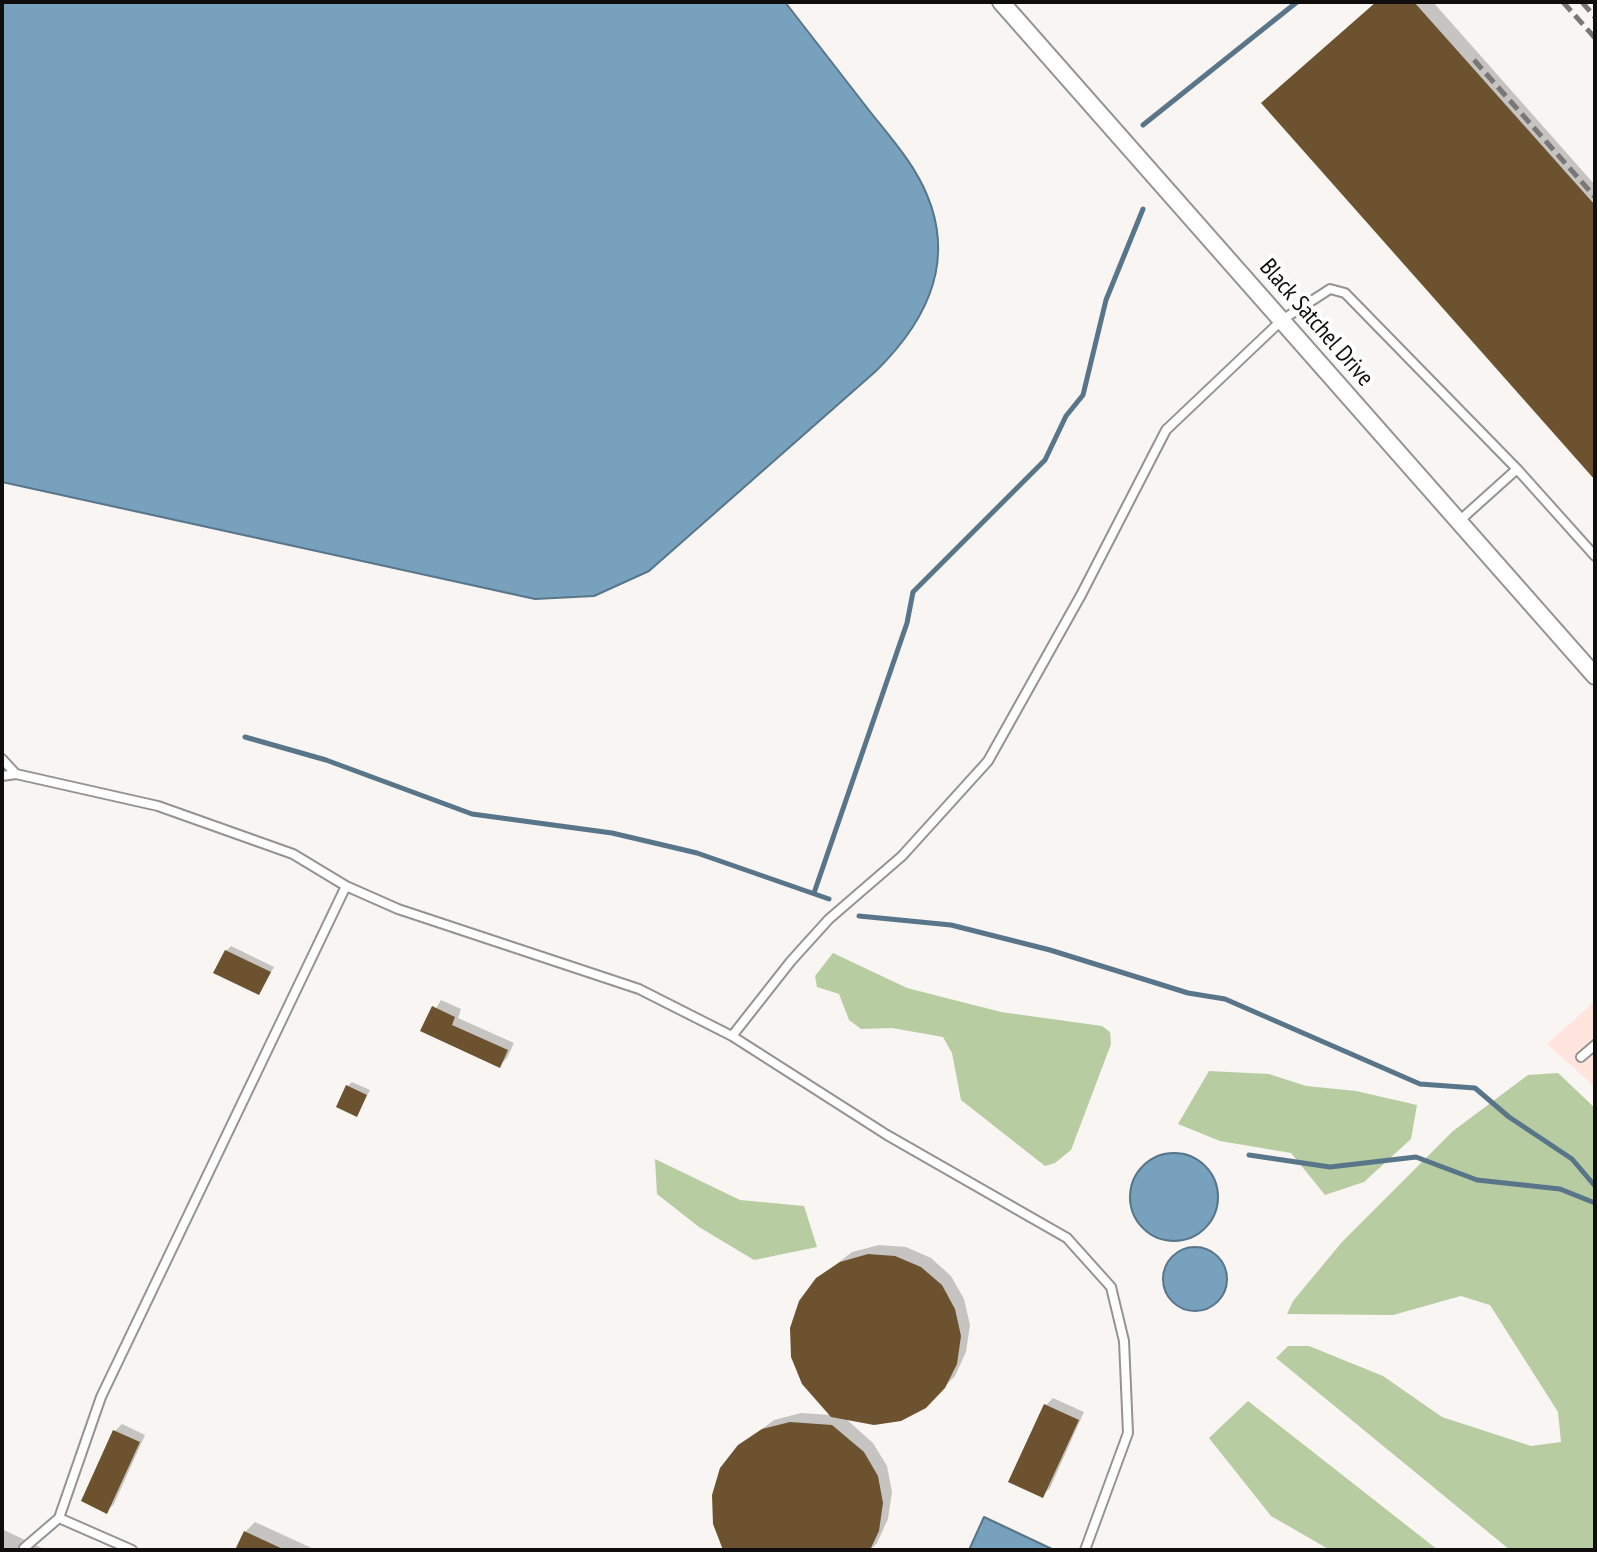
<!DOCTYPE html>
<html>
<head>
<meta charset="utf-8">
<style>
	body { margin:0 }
	#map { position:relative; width:1597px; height:1552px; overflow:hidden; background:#f8f5f2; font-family:"PT Sans Narrow",sans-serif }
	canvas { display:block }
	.frame { position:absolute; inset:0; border:4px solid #0f0e0d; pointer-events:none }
</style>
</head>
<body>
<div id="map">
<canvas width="1597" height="1552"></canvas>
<div class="frame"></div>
</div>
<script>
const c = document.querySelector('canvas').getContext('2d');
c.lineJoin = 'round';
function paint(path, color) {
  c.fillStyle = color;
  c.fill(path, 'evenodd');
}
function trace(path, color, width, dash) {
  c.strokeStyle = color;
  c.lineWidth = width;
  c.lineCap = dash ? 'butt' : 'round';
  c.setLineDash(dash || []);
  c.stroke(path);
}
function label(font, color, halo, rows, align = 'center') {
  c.font = font + ' "PT Sans Narrow",sans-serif';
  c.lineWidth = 8;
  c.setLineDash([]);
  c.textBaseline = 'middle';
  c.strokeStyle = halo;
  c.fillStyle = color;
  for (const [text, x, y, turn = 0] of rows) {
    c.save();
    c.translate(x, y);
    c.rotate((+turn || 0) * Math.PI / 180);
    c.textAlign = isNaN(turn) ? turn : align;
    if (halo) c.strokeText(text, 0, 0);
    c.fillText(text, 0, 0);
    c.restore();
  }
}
paint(new Path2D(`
	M1595,1001V1087L1547,1044Z`), '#ffe5dd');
paint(new Path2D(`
	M833,953L907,988L1001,1012L1102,1026L1110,1032L1111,1044L1071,1150L1055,1163L1045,1166L961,1100L952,1053L943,1037L892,1028L861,1029L849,1020L839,994L817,987L815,976Z
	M1209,1071L1269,1074L1306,1086L1356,1091L1417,1105L1411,1139L1364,1182L1325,1195L1291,1153L1220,1141L1178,1124Z
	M1558,1073L1595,1108V1550H1510L1276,1358L1288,1346H1309L1383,1376L1442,1417L1531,1446L1561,1442L1558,1412L1490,1305L1461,1296L1393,1315L1287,1314L1293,1301L1342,1242L1453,1131L1528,1075Z
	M655,1159L740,1200L804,1206L817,1247L754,1260L699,1227L657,1194Z
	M1248,1401L1438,1550H1330L1271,1516L1209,1438Z`), '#b7cca1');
const water = new Path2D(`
	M2,2H785C813,38 840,73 868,109C889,136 914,163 927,195C956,264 925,323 876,371L649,571L594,596L535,599L2,482Z
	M1130 1197a44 44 0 1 1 88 0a44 44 0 1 1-88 0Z
	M1163 1279a32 32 0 1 1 64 0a32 32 0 1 1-64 0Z
	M984,1517L1054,1550H969Z`);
paint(water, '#78a1be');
trace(water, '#587589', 2);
paint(new Path2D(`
	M1377,2H1433L1595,185V477Z
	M231,946L274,967L259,993L226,951Z
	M441,1000L461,1009L458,1018L514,1043L507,1058L500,1065L423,1030Z
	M352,1082L370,1090L357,1114L348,1086Z
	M879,1245L906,1247L931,1258L951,1276L964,1299L970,1325L966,1352L955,1376L925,1406L844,1417L873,1443L887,1466L892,1492L888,1519L877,1543L870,1550H725L739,1446L774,1420L801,1413L831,1415L817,1279L852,1252Z
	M1053,1398L1084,1412L1050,1488L1042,1496L1046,1405Z
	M122,1424L145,1435L114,1504L107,1511L115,1431Z
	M255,1522L316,1550H237L245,1532Z
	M2,1529L46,1550H2Z`), '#0003');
trace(new Path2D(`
	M1143,125L1297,2
	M245,737L326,760L472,814L612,833L697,853L829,899
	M814,893L907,623L913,592L1045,460L1066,416L1083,395L1106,300L1143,209
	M859,916L951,925L1050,950L1188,993L1225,999L1420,1084L1475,1088L1509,1117L1572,1159L1595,1186
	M1249,1155L1330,1167L1416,1157L1477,1180L1560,1189L1595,1203`), '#587589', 5);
paint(new Path2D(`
	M1376,2H1414L1595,205V480L1261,103Z
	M225,950L271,972L259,995L213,973Z
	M432,1006L455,1017L452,1025L508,1050L500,1068L420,1031Z
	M346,1085L367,1095L357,1117L336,1107Z
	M868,1254L895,1256L921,1267L942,1285L955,1309L961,1336L957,1364L945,1388L926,1408L901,1421L874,1425L831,1417L802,1384L791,1357L790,1328L799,1301L816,1278L840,1262Z
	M1044,1404L1079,1420L1043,1498L1008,1482Z
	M790,1422L832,1425L864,1452L878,1476L883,1503L879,1531L870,1550H723L713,1524L712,1495L720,1468L738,1445L762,1429Z
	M113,1430L140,1442L107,1514L81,1501Z
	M244,1531L285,1550H235Z`), '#6c522e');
const service = new Path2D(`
	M1517,469L1595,556
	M2,759L16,774
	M2,776L16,774L158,806L293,854L346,886
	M732,1036L791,961L829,919L902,856L988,761L1081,595L1166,430L1282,320L1330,289L1345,293L1517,469L1458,522
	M1581,1057L1595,1045
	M59,1518L132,1550
	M24,1548L59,1518L101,1397L346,886L398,909L639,989L732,1036L887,1135L1067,1238L1111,1287L1124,1341L1128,1433L1085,1550`);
const minor = new Path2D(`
	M1001,2L1595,676`);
trace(service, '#959390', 12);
trace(minor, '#959390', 20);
trace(service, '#fff', 8);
trace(minor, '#fff', 16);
trace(new Path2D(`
	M1563,2L1595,38
	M1582,2L1595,17
	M1474,60L1595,197`), '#797775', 5, [12, 6]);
label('24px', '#0f0e0d', '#fff', [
	["Black Satchel Drive",1316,323,49]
]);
</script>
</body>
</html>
